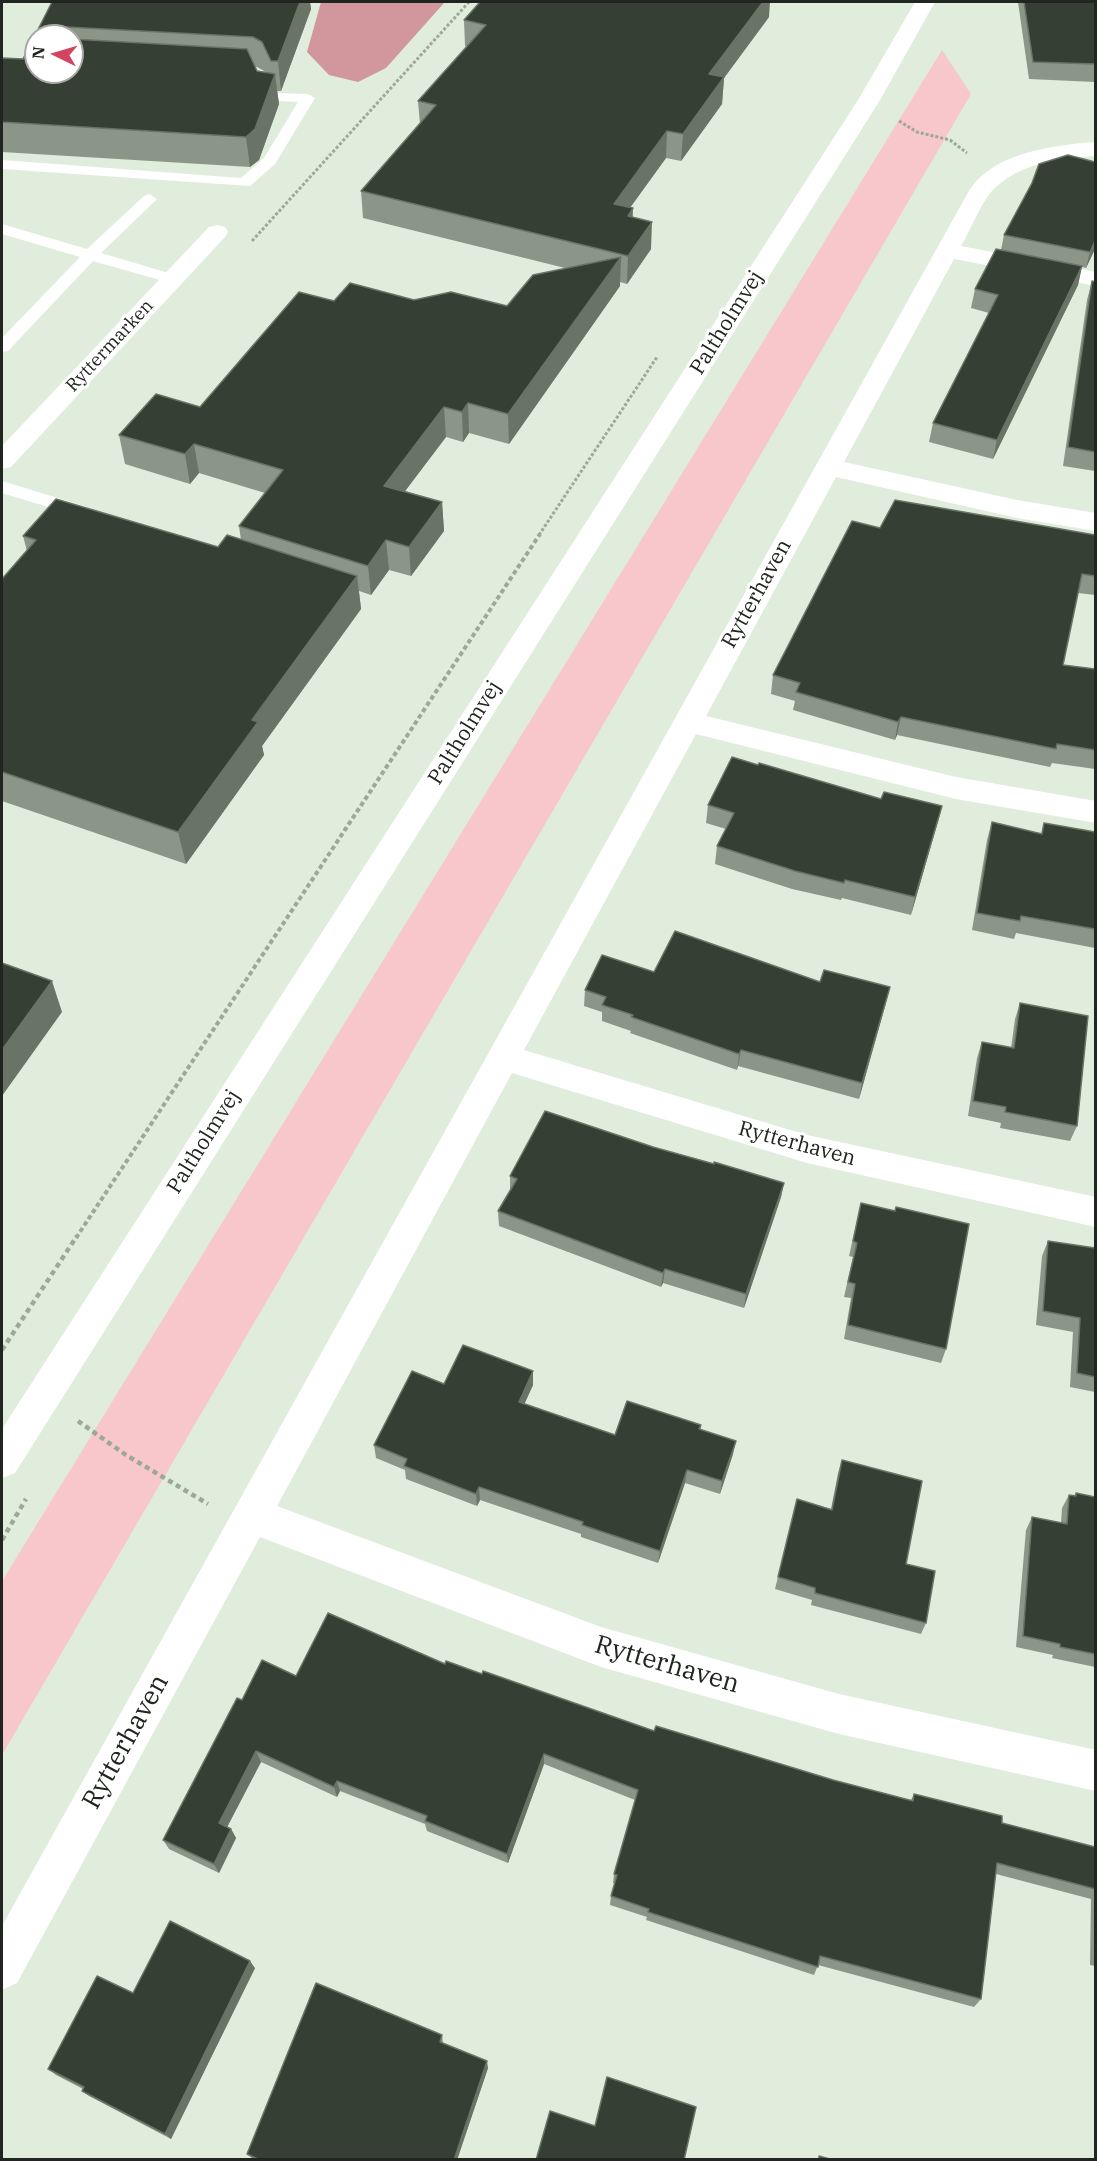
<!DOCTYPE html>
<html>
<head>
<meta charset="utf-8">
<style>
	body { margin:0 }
	#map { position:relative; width:1097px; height:2161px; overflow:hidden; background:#e0eddd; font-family:"IBM Plex Serif",serif }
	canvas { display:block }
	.frame { position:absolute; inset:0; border:3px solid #20251f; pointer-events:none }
	.north { position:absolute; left:24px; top:24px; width:60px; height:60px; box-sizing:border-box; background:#fff; border:2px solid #a6a8a5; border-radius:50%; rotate:275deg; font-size:16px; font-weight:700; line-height:24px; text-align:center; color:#20251f }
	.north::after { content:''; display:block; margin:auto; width:21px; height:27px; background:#d44360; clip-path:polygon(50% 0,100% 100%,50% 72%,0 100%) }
</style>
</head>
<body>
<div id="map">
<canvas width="1097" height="2161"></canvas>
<div class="frame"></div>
<div class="north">N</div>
</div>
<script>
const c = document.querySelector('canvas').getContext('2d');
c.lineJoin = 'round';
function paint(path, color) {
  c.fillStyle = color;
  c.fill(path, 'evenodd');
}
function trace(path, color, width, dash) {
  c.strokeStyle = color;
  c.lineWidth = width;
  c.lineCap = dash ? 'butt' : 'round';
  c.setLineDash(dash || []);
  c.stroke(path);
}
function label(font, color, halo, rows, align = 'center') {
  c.font = font + ' "IBM Plex Serif",serif';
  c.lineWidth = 6;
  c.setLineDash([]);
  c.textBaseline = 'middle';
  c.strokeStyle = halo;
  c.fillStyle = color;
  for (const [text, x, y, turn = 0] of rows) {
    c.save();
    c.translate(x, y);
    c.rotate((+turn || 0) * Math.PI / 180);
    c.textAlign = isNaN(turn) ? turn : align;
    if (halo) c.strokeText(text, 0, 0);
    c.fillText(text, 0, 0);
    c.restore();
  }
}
paint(new Path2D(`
	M942,50L971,94L2,1755V1581Z`), '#f7c7cb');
paint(new Path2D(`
	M321,2H445L386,68L358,82L329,75L307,52Z`), '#d2979c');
trace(new Path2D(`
	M899,121L917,132L950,140L967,153
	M252,241L469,2
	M539,535L657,357`), '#9da79a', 3, [3, 2]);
trace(new Path2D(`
	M76,1238L540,534`), '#9da79a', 4, [4.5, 3]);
trace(new Path2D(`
	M2,1350L77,1236
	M78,1421L126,1455L208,1504
	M2,1540L26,1499`), '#9da79a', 4.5, [5, 4]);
paint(new Path2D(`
	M259,73L264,74L273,93L308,94L315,98L275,164L250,186L2,169V160L241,178L264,158L298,102L263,100L252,77Z
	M149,194L157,199L154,202L101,253L179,276L181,279L179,282H167L93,261L8,351L2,352V338L80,257L2,234V224L87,249L144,196Z
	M2,481L87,507L90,511L87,515L81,517L2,493Z`), '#fff');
paint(new Path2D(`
	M915,2H935L880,100L15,1473L2,1478V1429L858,100Z
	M1096,142V156C1058,158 1018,163 991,192C980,205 970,231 961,246L1096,272V286L954,259L844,462L1017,500L1096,513V531L1017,518L836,477L706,716L956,777L1096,801V823L956,799L696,734L524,1050L807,1135L1096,1197V1227L807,1163L512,1073L277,1506L601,1627L839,1694L1096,1750V1791L839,1734L601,1667L260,1537L17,1983L2,1990V1926L970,189C995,152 1055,145 1096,142Z
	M217,225L225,227L228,232L225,237L11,467L2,469V446L209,227Z`), '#fff');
paint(new Path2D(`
	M52,2H310L311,9L281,91H277L279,104L259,160L250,167L2,152V58L23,59ZM36,36H72V72ZM255,67H257L266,72L257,71Z
	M1018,2H1095V82L1029,79Z
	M769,17L724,78L722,104L681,161L666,158L630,208L633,217L651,249L627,284L620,282V286L509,444L469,433L463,442L446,437L405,491L442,502L444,531L411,576L389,570L371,595L359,591L361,609L262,746L264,755L186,864L2,801V579L27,551L23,536L218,547L241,540L239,526L265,493L199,473L190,484L125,464L119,435L200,407L334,301L414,300L507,306L565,268L363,218L361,191L420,124L418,101L467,47L465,46L464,20Z
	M1004,235L1095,249L1086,268L1082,267L1078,285L993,459L929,442L933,423L989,313L971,308L975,289L1001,250Z
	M1092,281L1095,282V471L1063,466L1087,300Z
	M880,528L1095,535V595L1078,593L1063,665L1095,669V769L1052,763L1050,767L897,735L895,740L793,710L795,701L771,694L773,675Z
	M758,765L881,799L942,806L911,915L842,898L841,900L792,889L715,864L717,846L726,829L706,823L708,805Z
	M992,822L1041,834L1044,823L1095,832V948L1016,933L1014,939L972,930L987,840Z
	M654,972L820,982L890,987L859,1099L738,1066L737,1070L630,1033L631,1031L602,1021V1012L584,1006L585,990Z
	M1020,1003L1077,1126L1070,1141L1000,1128L1001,1123L968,1116L977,1058L982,1042L1011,1048L1015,1019Z
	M653,1147L784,1183L781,1197L744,1308L663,1283L661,1287L499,1226L498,1211L510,1190V1176Z
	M861,1203L946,1349L941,1363L844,1339L851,1298L844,1297L853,1257L849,1256Z
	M1048,1241L1095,1248V1392L1070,1387L1073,1332L1036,1325L1042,1256Z
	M533,1371V1385L524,1404L615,1435L701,1425V1430L733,1454L720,1494L685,1483L658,1563L581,1537V1534L480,1500L477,1506L406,1479L405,1470L376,1458L374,1445L444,1384Z
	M842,1460L906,1564L926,1623L921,1634L811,1605L812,1600L775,1589L797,1499L831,1509L838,1473Z
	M1076,1493L1095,1497V1667L1052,1658L1053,1655L1016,1647L1026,1530L1032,1517L1061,1523L1062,1508L1069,1495L1074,1496Z
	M445,1664L482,1674L654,1731L833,1780L911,1800L914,1794L1002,1823L1094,1847L1095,1845V1966L1090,1965L1091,1899L996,1874L981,1999L974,2007L818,1965L814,1975L646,1920L647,1917L610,1905L611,1896L615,1883H613L614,1874L635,1800L544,1764L508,1863L427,1831L425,1824L340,1791L337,1797L261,1762L227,1827L231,1829L236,1838L219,1873L169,1849L163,1840L242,1700L296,1676Z
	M255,1968L171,2139L89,2096L82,2091L83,2089L56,2075L48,2069L133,1993Z
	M442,2035L443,2043L488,2068L457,2160H254L247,2154Z`), '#8b9688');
paint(new Path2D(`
	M300,2H310L311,9L281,91L278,61Z
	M763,2H770L769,17L724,78L722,104L681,161L683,134L709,74Z
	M66,27L68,36H65L64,29Z
	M275,74L279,104L259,160L250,167L246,137Z
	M667,131L666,158L613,231L614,204Z
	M633,208L632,236L628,216Z
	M652,222L651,249L627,284L628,256Z
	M1095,241V249L1086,268L1090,252Z
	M621,257L620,286L509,444L508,414Z
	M1082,266L1078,285L993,459L997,440Z
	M468,403L469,433L463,442L462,412Z
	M444,407L446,437L387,515L384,486Z
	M194,444L199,473L190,484L185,454Z
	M442,502L444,531L411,576L409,547Z
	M386,540L389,570L371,595L368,566Z
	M357,576L361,609L262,746L264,755L186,864L178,832L252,720Z
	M901,717L897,735L895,740L898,722Z
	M942,806L937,825L911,915L915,897Z
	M52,981L62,1012L2,1096V1050Z
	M890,987L886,1003L859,1099L862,1083Z
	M741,1050L738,1066L737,1070L739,1054Z
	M784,1183L781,1197L744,1308L746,1294Z
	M665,1269L663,1283L661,1287L663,1273Z
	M533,1371V1385L519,1416V1402Z
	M736,1441L733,1454L720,1494L722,1481Z
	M687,1470L685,1483L658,1563L660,1551Z
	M479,1487L480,1500L477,1506L476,1494Z
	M256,1751L261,1762L224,1833L219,1823Z
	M544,1754V1764L508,1863L507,1854Z
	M337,1781L340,1791L337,1797L334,1787Z
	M231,1829L236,1838L219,1873L214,1864Z
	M250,1961L255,1968L171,2139L165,2134Z
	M487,2061L488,2068L457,2160H454Z`), '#697366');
const building = new Path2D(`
	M52,2H300L278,61H271L262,42L253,37L66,27L64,29L65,36H36V72H72V39L247,49L257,71L275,74L255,129L246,137L2,122V58L23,59Z
	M480,2H763L709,74L724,77L683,134L667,131L614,204L633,208L628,216L652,222L628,256L361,191L436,105L418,101L486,25L464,20Z
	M1024,2H1095V64L1033,62Z
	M1068,155L1095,162V241L1090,252L1004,235L1032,183L1039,164Z
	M996,249L1082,266L997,440L933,423L998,295L975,289Z
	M621,257L508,414L468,403L462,412L444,407L384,486L442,502L409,547L386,540L368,566L239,526L283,470L194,444L185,454L119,435L156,394L200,407L299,292L334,301L350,283L414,300L451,292L507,306L533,275Z
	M1092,281L1095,282V452L1068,447Z
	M56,499L218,547L227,535L357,576L252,720L258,722L178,832L2,772V579L36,540L23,536Z
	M895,500L1095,535V576L1082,574L1063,665L1095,669V750L1057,744L1056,749L901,717L898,722L796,692L800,683L773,675L852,521L880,528Z
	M732,757L758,765L759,763L881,799L884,792L942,806L915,897L845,880L844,883L795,871L717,846L734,813L708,805Z
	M992,822L1042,834L1044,823L1095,832V929L1021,916L1020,921L977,913Z
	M675,931L820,982L824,970L890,987L862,1083L741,1050L739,1054L631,1017L633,1015L602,1005L606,997L585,990L602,955L654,972Z
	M2,963L52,981L2,1050Z
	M1020,1003L1088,1016L1077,1126L1005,1112L1006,1107L973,1101L982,1042L1014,1048Z
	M545,1111L653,1147L714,1164V1162L784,1183L746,1294L665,1269L663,1273L498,1211L517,1179L510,1176Z
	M861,1203L895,1211L896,1207L969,1224L946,1349L848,1325L855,1284L848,1282L857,1243L853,1241Z
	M1048,1241L1095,1248V1377L1077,1373L1080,1318L1043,1311Z
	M463,1345L533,1371L519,1402L615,1435L627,1401L701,1425L699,1429L736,1441L722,1481L687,1470L660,1551L582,1525L583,1522L479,1487L476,1494L404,1466L407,1459L374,1445L412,1371L444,1384Z
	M842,1460L922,1481L906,1564L935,1571L926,1623L815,1593V1588L778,1577L797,1499L832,1510Z
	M1076,1493L1095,1497V1654L1060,1647V1644L1023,1636L1032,1517L1067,1524L1069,1495L1076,1496Z
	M328,1613L445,1664L446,1661L482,1674L483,1671L654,1731L656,1726L833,1780L913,1801L914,1794L1002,1816V1823L1095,1847V1889L997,1863L981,1999L820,1956L818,1967L648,1912L649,1909L611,1896L617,1875L614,1874L638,1790L544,1754L507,1854L425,1821L427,1816L337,1781L334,1787L256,1751L219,1823L231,1829L214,1864L163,1840L237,1698L242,1700L262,1660L296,1676Z
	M170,1921L250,1961L165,2134L82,2091L84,2087L48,2069L97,1976L133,1993Z
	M316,1983L442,2035L440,2042L487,2061L454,2160H260L247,2154Z
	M607,2077L696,2107L684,2160H536L550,2111L595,2126Z
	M819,2156L833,2160H819Z`);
paint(building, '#363f33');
trace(building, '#697366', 1.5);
label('18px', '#20251f', '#fff', [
	["Ryttermarken",110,346,-47]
]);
label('21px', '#20251f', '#fff', [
	["Paltholmvej",727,323,-58],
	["Rytterhaven",757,594,-61],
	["Paltholmvej",465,733,-58],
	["Paltholmvej",204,1142,-58],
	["Rytterhaven",797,1144,15]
]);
label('26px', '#20251f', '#fff', [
	["Rytterhaven",667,1665,16],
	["Rytterhaven",126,1742,-61]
]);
</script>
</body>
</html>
